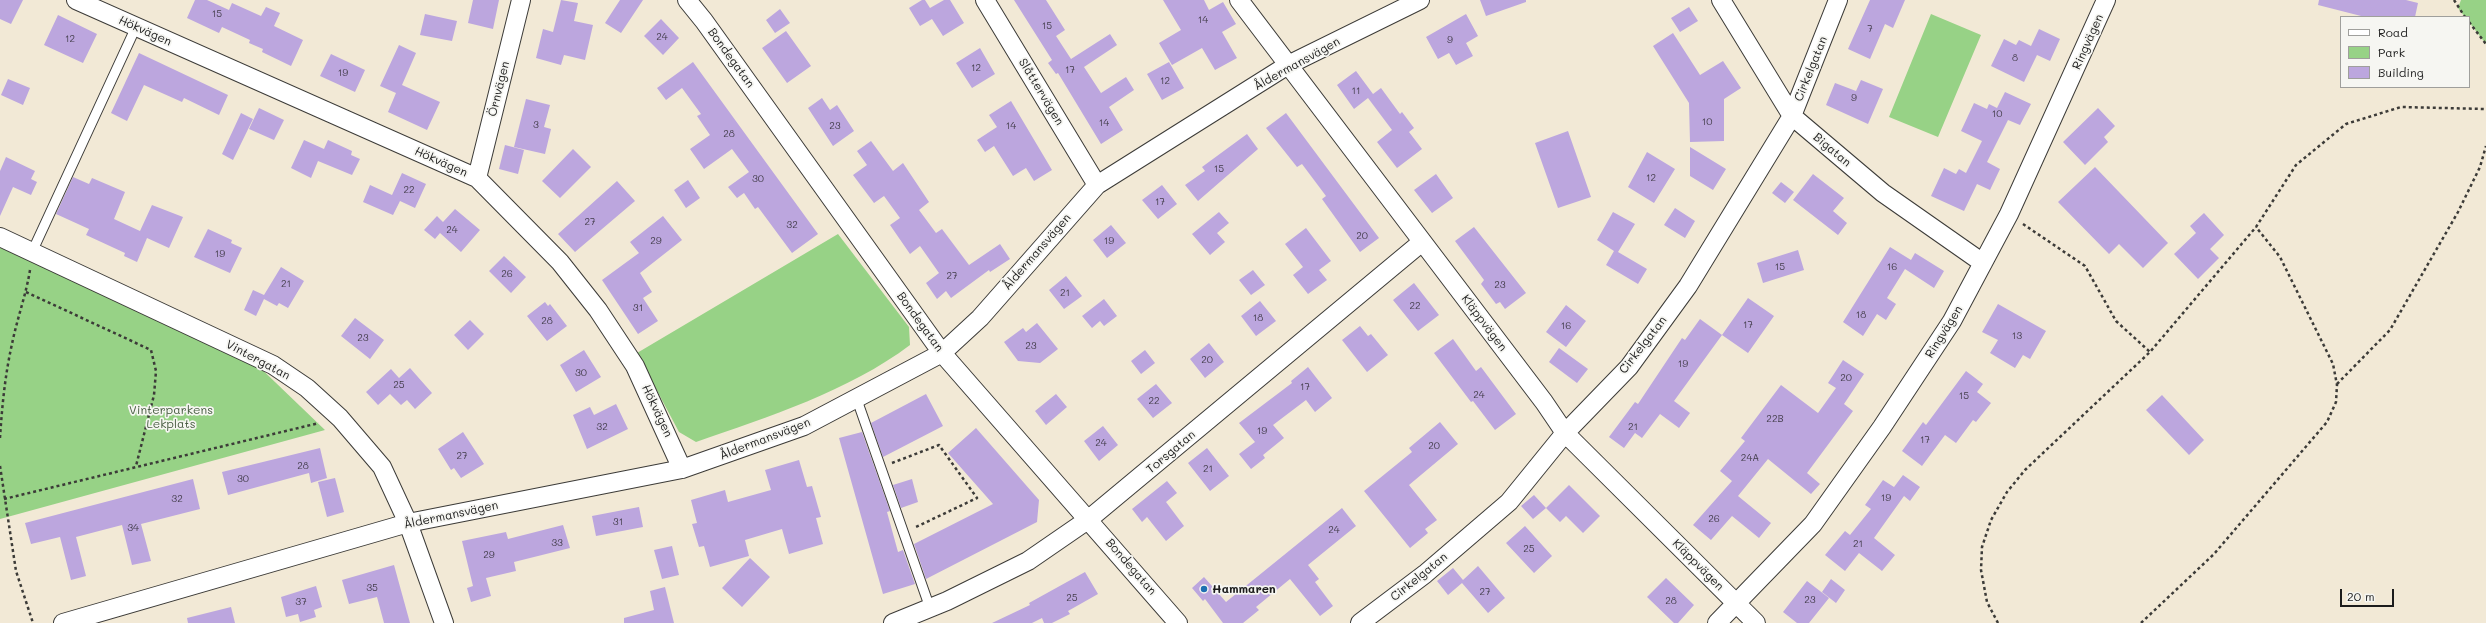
<!DOCTYPE html>
<html>
<head>
<meta charset="utf-8">
<style>
	body { margin:0 }
	#map { position:relative; width:2486px; height:623px; overflow:hidden; background:#f2e9d6; font-family:Mali,sans-serif }
	canvas { display:block }
	.legend { position:absolute; left:2340px; top:16px; width:130px; height:72px; box-sizing:border-box; background:#f6f6f2; border:1px solid #9f9f9c; margin:0; padding:5px 7px; list-style:none; font-size:12px; color:#1c1c1c }
	.legend li { display:flex; align-items:center; gap:8px; height:20px }
	.legend b { width:20px; border:1px solid #9f9f9c }
	.scale { position:absolute; left:2340px; top:589px; width:54px; height:18px; box-sizing:border-box; border:2px solid #1c1c1c; border-top:0; padding-left:5px; font-size:12px; line-height:14px; white-space:nowrap; color:#1c1c1c; -webkit-text-stroke:3px #f6f6f2; paint-order:stroke }
</style>
</head>
<body>
<div id="map">
<canvas width="2486" height="623"></canvas>
<ul class="legend">
<li><b style="height:5px;background:#fff"></b>Road</li>
<li><b style="height:11px;background:#97d286"></b>Park</li>
<li><b style="height:11px;background:#bca6de"></b>Building</li>
</ul>
<div class="scale">20 m</div>
</div>
<script>
const c = document.querySelector('canvas').getContext('2d');
c.lineJoin = 'round';
function paint(path, color) {
  c.fillStyle = color;
  c.fill(path, 'evenodd');
}
function trace(path, color, width, dash) {
  c.strokeStyle = color;
  c.lineWidth = width;
  c.lineCap = dash ? 'butt' : 'round';
  c.setLineDash(dash || []);
  c.stroke(path);
}
function label(font, color, halo, rows, align = 'center') {
  c.font = font + ' Mali,sans-serif';
  c.lineWidth = 3.5;
  c.setLineDash([]);
  c.textBaseline = 'middle';
  c.strokeStyle = halo;
  c.fillStyle = color;
  for (const [text, x, y, turn = 0] of rows) {
    c.save();
    c.translate(x, y);
    c.rotate((+turn || 0) * Math.PI / 180);
    c.textAlign = isNaN(turn) ? turn : align;
    if (halo) c.strokeText(text, 0, 0);
    c.fillText(text, 0, 0);
    c.restore();
  }
}
paint(new Path2D(`
	M2461,0H2486V44L2469,22V17H2465L2458,8Z
	M1931,14L1981,35L1938,137L1889,117Z
	M838,234L909,327L910,345C849,391 768,417 696,442L679,432L637,353Z
	M0,247L250,358L325,430L0,519Z`), '#97d286');
paint(new Path2D(`
	M0,0H23L11,24L0,19Z
	M195,0H207L229,10L232,3L261,16L266,7L280,13L274,26L303,40L291,66L262,52L263,49L249,43L250,40L222,27L219,33L187,18Z
	M473,0H499L493,29L468,23Z
	M561,0L578,3L574,21L593,25L585,60L564,55L561,65L536,58L543,29L553,32Z
	M620,0H643L621,33L605,23Z
	M922,0H925L930,8L944,0H950L964,23L943,36L932,19L920,26L909,8Z
	M1014,0H1046L1065,30L1056,36L1071,59L1110,34L1117,45L1084,67L1101,93L1126,77L1134,90L1109,107L1123,130L1101,144L1058,73L1056,74L1048,63L1052,60Z
	M1163,0H1204L1209,10L1223,2L1236,24L1222,32L1237,58L1215,70L1202,48L1172,65L1159,43L1181,30Z
	M1480,0H1526V2L1486,16Z
	M1870,0H1905L1893,28L1885,24L1870,59L1848,49Z
	M2319,0H2406L2418,3L2415,17H2365L2318,5Z
	M1689,7L1698,21L1680,32L1671,18Z
	M780,9L790,23L775,33L766,20Z
	M425,14L457,21L452,41L420,35Z
	M1466,14L1478,36L1466,43L1473,56L1456,65L1449,53L1438,59L1426,37Z
	M58,15L97,34L83,63L44,45Z
	M661,19L679,38L663,55L644,36Z
	M2039,29L2060,39L2050,61L2037,55L2024,82L1991,66L2004,39L2016,45L2019,40L2031,46Z
	M786,31L811,66L787,83L762,48Z
	M1673,33L1700,75L1723,61L1741,88L1724,99V141L1690,142L1689,103L1653,46Z
	M399,45L416,53L402,85L440,102L427,130L388,112L396,93L380,86Z
	M980,48L995,74L972,88L956,63Z
	M139,53L228,95L219,115L184,98L182,102L144,85L127,121L111,113Z
	M331,54L365,70L355,92L320,76Z
	M693,62L818,234L792,253L758,207L755,209L744,193L737,198L728,187L749,172L732,149L704,169L690,149L710,135L697,116L701,114L682,88L666,100L657,88Z
	M1169,62L1184,88L1162,100L1147,74Z
	M1356,71L1373,94L1381,88L1400,114L1402,112L1414,128L1409,132L1422,149L1397,168L1377,142L1392,130L1368,98L1354,109L1337,85Z
	M8,79L30,88L23,105L1,95Z
	M1861,80L1883,89L1868,124L1826,105L1835,83L1856,91Z
	M2005,92L2031,104L2020,125L2008,120L1987,162L2000,169L1990,190L1977,184L1964,211L1931,196L1944,168L1956,174L1959,169L1966,173L1982,141L1961,131L1974,103L1987,109L1989,104L1997,108Z
	M822,98L830,110L837,105L854,131L833,146L808,108Z
	M526,99L550,105L544,127L551,129L545,154L514,147Z
	M1011,101L1052,170L1034,181L1026,168L1013,176L994,146L985,152L977,140L997,127L989,115Z
	M259,108L284,120L274,140L249,129Z
	M2098,108L2115,126L2104,137L2108,142L2085,165L2063,142Z
	M241,113L253,119L233,160L222,154Z
	M1286,113L1379,238L1360,252L1322,199L1326,196L1302,164L1297,167L1266,128Z
	M1568,131L1591,197L1558,208L1535,143Z
	M1247,134L1258,149L1198,201L1185,185L1205,171L1202,167Z
	M304,140L324,149L328,140L352,151L351,155L360,159L352,175L318,161L311,178L291,168Z
	M871,141L893,171L903,163L929,202L919,210L936,233L942,229L969,265L1000,244L1010,259L990,272L989,270L951,298L946,291L937,299L926,283L939,273L920,246L910,254L890,225L900,218L884,196L874,203L853,175L867,165L857,151Z
	M505,145L524,150L518,174L499,169Z
	M1690,147L1726,169L1713,190L1690,176Z
	M573,149L591,167L560,198L542,181Z
	M1647,152L1675,169L1654,203L1628,187Z
	M6,157L35,171L31,179L37,182L31,195L13,187L0,216V171Z
	M2095,167L2168,243L2143,268L2119,244L2109,254L2058,202Z
	M402,173L426,184L415,208L400,201L393,215L363,202L370,185L392,195Z
	M1436,174L1453,198L1432,213L1414,190Z
	M1813,174L1844,198L1833,211L1847,223L1838,235L1793,200Z
	M73,177L89,184L92,178L125,192L114,219L140,231L152,205L183,217L169,248L147,238L137,262L124,256L125,253L86,235L89,229L56,214Z
	M688,180L700,198L686,208L674,190Z
	M617,181L635,201L575,252L558,234Z
	M1781,182L1794,192L1785,203L1772,193Z
	M1162,185L1177,204L1158,219L1142,200Z
	M1675,208L1695,221L1685,238L1664,225Z
	M455,209L480,230L461,252L440,233L435,239L424,230L437,216L443,222Z
	M1219,212L1229,223L1217,233L1225,242L1210,255L1192,234Z
	M1613,212L1635,224L1618,252L1647,269L1638,284L1606,265L1614,251L1597,240Z
	M2204,213L2224,235L2210,249L2219,258L2198,279L2174,254L2196,233L2190,226Z
	M663,216L682,240L640,273L652,292L643,298L658,321L638,334L602,280L639,253L630,242Z
	M1111,225L1126,243L1107,258L1093,240Z
	M1474,227L1526,293L1505,309L1500,302L1496,304L1481,284L1484,280L1455,241Z
	M1306,228L1331,261L1319,270L1327,280L1308,294L1293,275L1303,267L1285,244Z
	M208,229L232,240L231,243L242,248L230,273L194,257Z
	M1890,247L1911,260L1915,253L1944,271L1934,288L1905,269L1887,298L1896,304L1886,320L1877,314L1863,336L1843,322Z
	M1798,250L1804,270L1763,283L1757,263Z
	M504,256L526,277L511,293L489,271Z
	M281,267L304,281L288,308L279,303L277,306L264,299L256,316L244,310L253,290L264,295Z
	M1253,270L1265,285L1251,295L1239,280Z
	M1066,276L1082,296L1064,309L1049,290Z
	M1414,283L1439,315L1418,331L1393,300Z
	M1748,298L1774,316L1748,353L1722,335Z
	M1104,299L1117,316L1104,326L1100,321L1092,328L1082,316Z
	M1260,301L1276,321L1256,336L1241,316Z
	M545,302L548,306L550,304L567,326L547,341L527,316Z
	M1998,304L2046,331L2030,359L2023,355L2015,368L1990,353L1998,340L1982,332Z
	M1566,305L1586,321L1566,347L1546,332Z
	M355,318L384,340L370,359L341,336Z
	M1700,319L1722,335L1674,401L1690,413L1679,428L1660,414L1642,438L1635,433L1624,448L1609,437L1635,402L1638,404L1682,338L1685,340Z
	M470,320L484,334L468,350L454,335Z
	M1037,323L1058,349L1040,363L1018,361L1004,342L1023,328L1026,332Z
	M1360,326L1368,336L1371,334L1388,355L1367,372L1342,340Z
	M1453,339L1476,371L1481,367L1516,414L1495,430L1473,401L1471,402L1434,353Z
	M1209,343L1224,362L1205,378L1190,359Z
	M1559,348L1588,369L1577,383L1549,362Z
	M584,350L601,377L576,392L560,365Z
	M1145,350L1155,363L1141,374L1131,361Z
	M1843,360L1864,374L1844,404L1853,411L1807,473L1820,484L1811,494L1768,459L1738,496L1771,523L1759,538L1732,516L1711,540L1693,525L1732,481L1720,471L1745,441L1741,438L1781,385L1818,413L1836,388L1828,383Z
	M1308,367L1332,398L1315,412L1306,400L1273,425L1284,438L1263,455L1265,458L1251,469L1239,454L1255,442L1239,423L1292,383L1291,381Z
	M410,368L432,393L415,409L407,400L401,405L390,394L378,405L366,392L391,369L399,378Z
	M1966,371L1983,384L1977,392L1991,403L1976,422L1973,420L1956,443L1945,435L1922,466L1902,451L1923,422L1926,425Z
	M1156,384L1172,403L1153,418L1137,399Z
	M926,394L943,426L883,457L871,423Z
	M1056,394L1067,407L1046,425L1035,411Z
	M2162,395L2204,440L2189,455L2146,410Z
	M616,404L628,429L587,449L573,415L590,407L594,415Z
	M1440,422L1458,444L1409,485L1437,520L1425,529L1428,533L1410,548L1364,491L1412,452L1409,448Z
	M1103,426L1118,445L1099,461L1084,441Z
	M976,428L1039,500L1037,522L926,579L914,544L993,504L948,453Z
	M463,432L484,464L461,478L454,468L451,470L438,449Z
	M862,432L890,511L887,512L898,552L903,550L915,584L883,594L839,438Z
	M320,448L327,478L311,483L309,473L228,495L222,472Z
	M1207,448L1229,476L1210,491L1188,463Z
	M799,460L807,487L812,486L821,517L816,518L823,544L789,554L782,529L745,540L749,556L710,567L704,546L699,547L692,524L697,523L691,500L725,490L728,502L771,490L765,470Z
	M1903,475L1920,487L1910,501L1904,496L1874,538L1895,555L1882,571L1859,553L1845,571L1825,555L1845,531L1850,535L1871,509L1865,505L1883,480L1894,487Z
	M335,478L344,512L327,517L318,482Z
	M193,479L200,509L141,524L151,561L132,565L122,525L76,537L86,576L71,580L60,537L31,544L25,523Z
	M912,479L918,502L901,508L893,485Z
	M1167,481L1177,493L1166,502L1184,526L1166,541L1147,517L1142,522L1132,509Z
	M1569,485L1600,516L1583,533L1566,516L1560,522L1546,508Z
	M1534,495L1546,508L1533,519L1521,506Z
	M639,507L643,527L596,536L592,516Z
	M1342,508L1356,526L1308,565L1319,579L1315,582L1333,606L1320,616L1290,579L1256,607L1259,610L1243,623H1223L1205,599L1203,601L1192,588L1204,577L1226,602Z
	M563,525L570,548L514,562L516,571L486,578L491,596L471,602L467,588L473,586L462,541L506,532L508,539Z
	M1525,526L1552,556L1534,573L1506,543Z
	M672,546L679,575L662,579L654,550Z
	M750,558L770,577L742,607L722,588Z
	M394,565L410,623H384L377,597L349,604L342,580Z
	M1478,566L1505,598L1488,613L1462,583L1448,595L1437,581L1453,568L1463,580Z
	M1085,572L1098,594L1068,611L1070,614L1052,623H1044L1042,618L1032,623H992L1030,605L1029,603Z
	M1666,578L1694,605L1678,623H1674L1647,597Z
	M1831,579L1845,590L1836,603L1822,592Z
	M1807,581L1829,598L1809,623H1797L1783,612Z
	M316,586L322,607L314,610L316,617L300,622L298,614L286,617L281,597Z
	M665,587L674,623H624V618L654,610L650,591Z
	M231,607L235,623H188L187,618Z`), '#bca6de');
const lane = new Path2D(`
	M32,252L136,27
	M856,397L930,608`);
const street = new Path2D(`
	M76,0L477,178L560,262L598,310L635,366L682,469
	M687,0L704,21L942,353L1178,623
	M985,0L1097,185
	M1239,0L1544,402L1565,433L1756,623
	M1721,0L1792,116L1883,193L1983,263
	M477,178L521,0
	M0,237L273,365L307,388L340,418L382,467L408,523L444,623
	M63,623L408,523L682,469L804,426L942,353L980,318L1097,185L1288,65L1420,0
	M893,623L947,601L1028,561L1089,519L1422,242
	M1360,623L1425,574L1509,502L1565,433L1629,367L1688,286L1792,116L1838,0
	M1717,623L1813,524L1882,427L1952,321L2009,214L2106,0`);
trace(lane, '#3c3b38', 11);
trace(street, '#3c3b38', 20);
trace(new Path2D(`
	M2454,0L2465,17
	M2469,22L2486,44
	M2023,224L2085,266L2116,321L2150,352
	M26,292L151,350L156,371L154,395L136,466
	M2337,384L2390,330L2458,212L2480,167L2486,146
	M0,438C2,407 5,375 12,344C17,319 26,295 30,270
	M892,463L939,445L977,498L916,527
	M0,466L16,571L33,623
	M4,499L319,423
	M1998,623L1987,602L1981,570L1982,547L1991,520L2007,492L2025,470L2150,352L2256,227L2296,165L2346,124L2401,107L2486,109
	M2141,623L2214,554L2327,422L2336,402L2337,385L2333,364L2280,257L2256,227`), '#3c3b38', 2.5, [3, 3]);
trace(lane, '#fff', 9);
trace(street, '#fff', 18);
for (const [x, y, r, color] of [
	[1204,589,4,"#1f6fb2"]
]) {
  const dot = new Path2D();
  dot.arc(x, y, r, 0, 2 * Math.PI);
  c.fillStyle = color;
  c.fill(dot);
  trace(dot, '#f6f6f2', 1.5);
}
label('10px', '#443e4c', null, [
	["15",217,14],
	["14",1203,20],
	["15",1047,26],
	["7",1870,29],
	["24",662,37],
	["12",70,39],
	["9",1450,40],
	["8",2015,58],
	["12",976,68],
	["17",1070,70],
	["19",343,73],
	["12",1165,81],
	["11",1356,91],
	["9",1854,98],
	["10",1997,114],
	["10",1707,122],
	["14",1104,123],
	["3",536,125],
	["23",835,126],
	["14",1011,126],
	["28",729,134],
	["15",1219,169],
	["12",1651,178],
	["30",758,179],
	["22",409,190],
	["17",1160,202],
	["27",590,222],
	["32",792,225],
	["24",452,230],
	["20",1362,236],
	["29",656,241],
	["19",1109,241],
	["19",220,254],
	["15",1780,267],
	["16",1892,267],
	["26",507,274],
	["27",952,276],
	["21",286,284],
	["23",1500,285],
	["21",1065,293],
	["22",1415,306],
	["31",638,308],
	["18",1861,315],
	["18",1258,318],
	["28",547,321],
	["17",1748,325],
	["16",1566,326],
	["13",2017,336],
	["23",363,338],
	["23",1031,346],
	["20",1207,360],
	["19",1683,364],
	["30",581,373],
	["20",1846,378],
	["25",399,385],
	["17",1305,387],
	["24",1479,395],
	["15",1964,396],
	["22",1154,401],
	["22B",1775,419],
	["32",602,427],
	["21",1633,427],
	["19",1262,431],
	["17",1925,440],
	["24",1101,443],
	["20",1434,446],
	["27",462,456],
	["24A",1750,458],
	["28",303,466],
	["21",1208,469],
	["30",243,479],
	["19",1886,498],
	["32",177,499],
	["26",1714,519],
	["31",618,522],
	["34",133,528],
	["24",1334,530],
	["33",557,543],
	["21",1858,544],
	["25",1529,549],
	["29",489,555],
	["35",372,588],
	["27",1485,592],
	["25",1072,598],
	["23",1810,600],
	["28",1671,601],
	["37",301,602]
]);
label('12px', '#1c1c1c', '#f6f6f2', [
	["Hökvägen",145,31,24],
	["Ringvägen",2088,42,-66],
	["Bondegatan",731,58,54],
	["Åldermansvägen",1297,64,-29],
	["Cirkelgatan",1811,69,-68],
	["Örnvägen",499,89,-76],
	["Slåttervägen",1041,92,59],
	["Bigatan",1832,150,40],
	["Hökvägen",441,162,24],
	["Åldermansvägen",1037,252,-49],
	["Bondegatan",920,322,54],
	["Kläppvägen",1484,323,53],
	["Ringvägen",1944,332,-58],
	["Cirkelgatan",1643,345,-52],
	["Vintergatan",258,360,28],
	["Hökvägen",657,411,65],
	["Åldermansvägen",765,439,-21],
	["Torsgatan",1171,452,-40],
	["Åldermansvägen",451,515,-12],
	["Kläppvägen",1698,565,45],
	["Bondegatan",1131,567,49],
	["Cirkelgatan",1419,577,-39]
]);
label('12px', '#475c41', '#f6f6f2', [
	["Vinterparkens",171,410],
	["Lekplats",171,424]
]);
label('bold 12px', '#1c1c1c', '#f6f6f2', [
	["Hammaren",1212,589]
], 'left');
</script>
</body>
</html>
